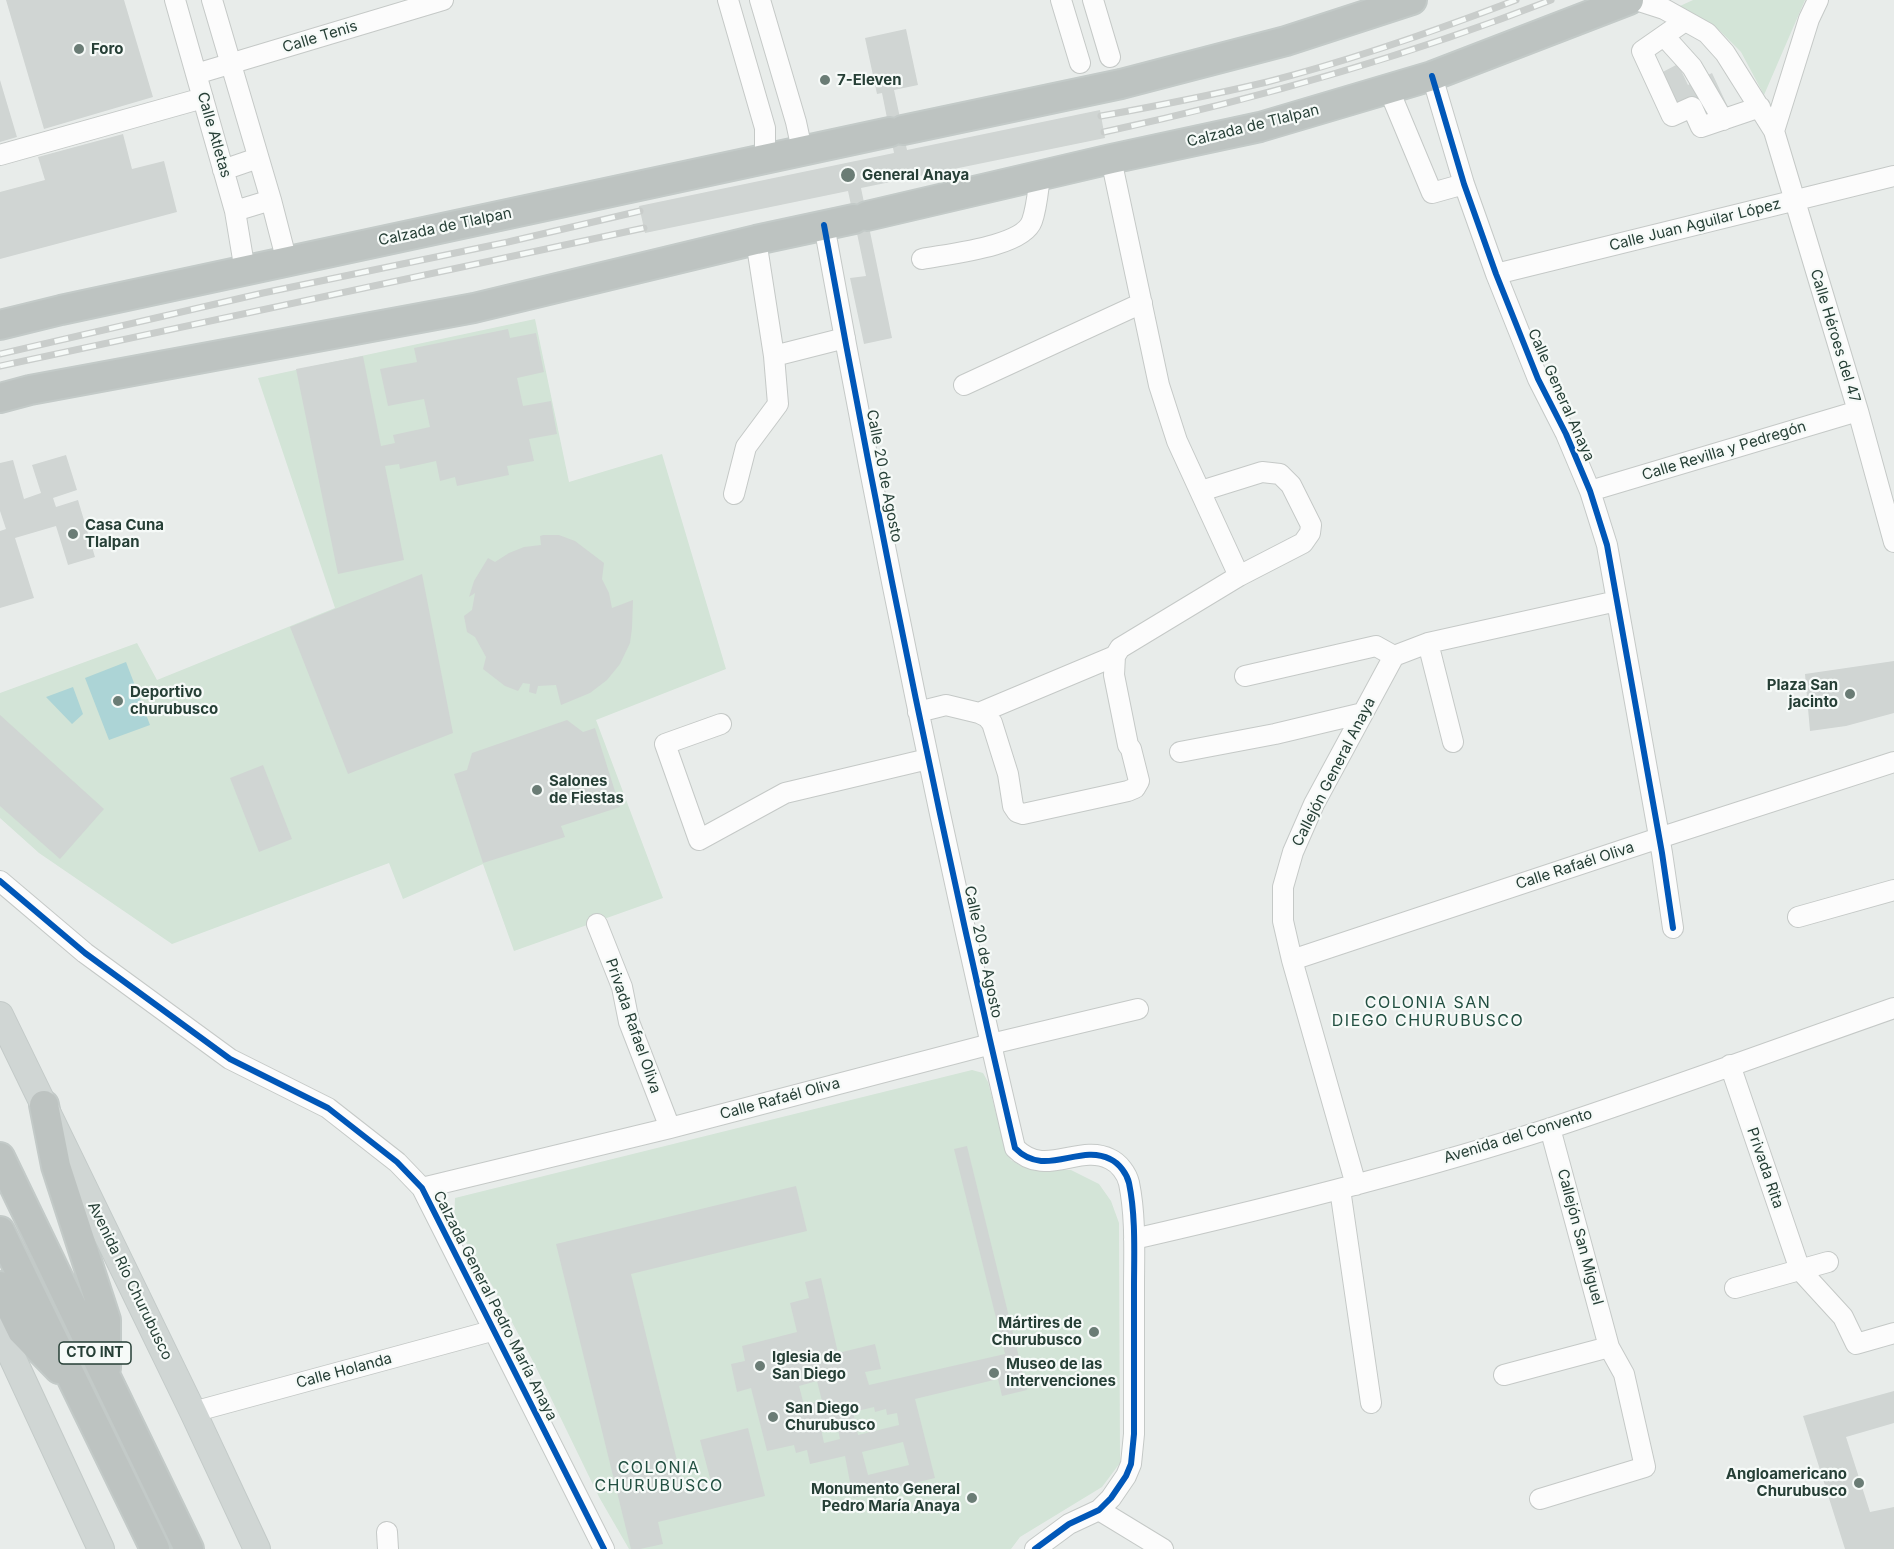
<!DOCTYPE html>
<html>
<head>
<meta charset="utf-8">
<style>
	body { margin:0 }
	canvas { display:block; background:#e8ecea }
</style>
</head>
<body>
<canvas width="1894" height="1549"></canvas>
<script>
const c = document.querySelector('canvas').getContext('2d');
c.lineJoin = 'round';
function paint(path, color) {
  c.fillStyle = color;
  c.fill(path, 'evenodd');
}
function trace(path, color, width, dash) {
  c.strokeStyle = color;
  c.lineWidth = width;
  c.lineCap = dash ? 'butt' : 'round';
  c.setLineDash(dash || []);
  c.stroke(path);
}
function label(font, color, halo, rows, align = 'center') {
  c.font = font + ' Inter,sans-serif';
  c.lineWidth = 4.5;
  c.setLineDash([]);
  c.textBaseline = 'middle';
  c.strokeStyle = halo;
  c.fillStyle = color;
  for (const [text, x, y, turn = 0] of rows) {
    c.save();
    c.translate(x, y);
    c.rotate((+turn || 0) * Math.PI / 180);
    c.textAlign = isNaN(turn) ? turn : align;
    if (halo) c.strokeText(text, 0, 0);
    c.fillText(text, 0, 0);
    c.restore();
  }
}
paint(new Path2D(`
	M1693,0H1805L1764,95L1741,52L1719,30L1680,6Z
	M535,319L569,482L662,454L726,669L596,720L663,898L514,951L483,864L403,899L389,863L172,944L39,853L0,818V693L137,643L157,680L335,608L258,378Z
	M972,1070L983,1073L988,1082L1004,1144L1011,1160L1021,1166L1033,1169L1071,1170L1099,1184L1111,1201L1119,1223L1120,1463L1102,1487L1020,1537L1011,1549H629L599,1497L534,1363L493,1287L454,1223L455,1198Z`), '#d3e4d7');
paint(new Path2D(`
	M126,662L150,725L109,740L85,678Z
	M73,687L83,714L72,724L46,697Z`), '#acd4d6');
paint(new Path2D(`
	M6,0H124L153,97L44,129Z
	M906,29L918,85L894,90L907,150L1100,110L1105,138L861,188L892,338L864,344L850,278L866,276L848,191L645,233L639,206L894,153L882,93L877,94L865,38Z
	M1678,64L1688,85L1712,73L1728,107L1705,118L1695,97L1674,108L1657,75Z
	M0,80L17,137L0,142Z
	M123,134L132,169L164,161L177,212L0,259V192L45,180L38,157Z
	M508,329L510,338L536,333L544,372L517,378L523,406L551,401L557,434L529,439L534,461L507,466L509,475L457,486L455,477L440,481L436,461L400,469L399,464L385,466L404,560L338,574L296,369L363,356L381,446L395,443L393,435L430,427L424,399L388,406L380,369L417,362L414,348Z
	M66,455L77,490L53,498L56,507L78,500L95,557L68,565L56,526L15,538L34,598L0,608V531L6,529L0,511V463L13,460L24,499L41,493L32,465Z
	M543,535H559L575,541L604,563L602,579L609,593L612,608L633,600L632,628L630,643L620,664L607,680L590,693L561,705L556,685L538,686L536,694L529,692L530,684L523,683L518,691L505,686L483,669L486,657L475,637L467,632L464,616L472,610L475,593L469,597L474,581L488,558L495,562L509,553L524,547L541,545L540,536Z
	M422,574L453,733L348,774L290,627Z
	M1894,661V713L1846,726L1810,731L1805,674Z
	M0,715L104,809L60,859L0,806Z
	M567,720L583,732L595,728L620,807L561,826L565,837L483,863L454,774L467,770L472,753Z
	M263,765L292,839L259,852L230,778Z
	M967,1146L1027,1390L1002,1396L998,1379L915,1399L935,1478L853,1498L845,1456L810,1464L807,1450L796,1453L794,1445L767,1451L751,1388L737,1392L731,1364L745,1361L742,1346L797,1332L790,1303L809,1298L805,1282L821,1278L838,1353L875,1344L881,1369L865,1372L869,1385L1005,1354L954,1149ZM817,1381L822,1401L804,1405L799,1386ZM874,1407L875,1412L886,1409L887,1415L897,1413L899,1425L858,1435L853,1412ZM837,1425L840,1439L824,1443L821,1429ZM903,1442L909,1465L868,1475L862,1452Z
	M796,1186L807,1231L631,1274L684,1489L711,1482L700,1440L748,1428L765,1496L658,1522L663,1544L640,1549H631L556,1244Z
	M1894,1391V1423L1846,1437L1870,1512L1894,1507V1549H1845L1803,1416Z`), '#d0d5d3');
const minor = new Path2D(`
	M175,0L235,211L245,271
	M212,0L271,200L287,262
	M728,0L765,128V158
	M760,0L796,122L802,150
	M1061,0L1080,63
	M1093,0L1110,57
	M1636,0L1664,9L1707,33L1725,53L1774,131L1858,411L1894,542
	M1685,21L1642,51L1672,116L1692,107L1701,127L1760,107
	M1664,36L1692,67L1723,120
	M196,74L443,0
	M1432,76L1464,184L1496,274L1538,379L1566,434L1590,491L1607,545L1662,853L1673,928
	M1389,90L1432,193L1464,184
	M1774,131L1809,19L1818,0
	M0,155L203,98
	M1111,159L1159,385L1177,441L1239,576
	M223,170L258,158
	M235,211L271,200
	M824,225C880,534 943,842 1015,1148C1045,1179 1079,1143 1110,1159C1119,1163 1127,1174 1129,1183C1136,1217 1134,1254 1134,1288C1134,1337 1134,1385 1134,1434L1131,1464L1126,1476L1111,1498L1099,1510L1069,1524L1035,1549
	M922,259C947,254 1023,247 1032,221C1037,207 1038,190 1040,176
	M1496,274L1894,176
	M774,356L845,338
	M964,385L1142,303
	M1590,491L1858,411
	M734,494L746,447L778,404L774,356L756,240
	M1428,643L1453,742
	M1245,676L1376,646L1394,656
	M918,712L946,705L979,713L987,717L992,723L1008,774L1013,806L1017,812L1023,814L1128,791L1135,788L1139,781L1131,749L1128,745L1114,675L1115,656L1120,648L1239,576L1303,543L1310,533L1311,525L1291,485L1280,474L1262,472L1201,491
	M979,713L1115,656
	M721,724L665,744L699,840L785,793L928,759
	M1180,752L1275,734L1363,713
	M0,881L85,953L230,1059L328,1108L397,1162L422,1188L604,1549
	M1798,917L1894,890
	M597,924L622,987L629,1022L670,1128
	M1292,960L1659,838L1894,762
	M1730,1065L1800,1270L1843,1317L1856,1344L1894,1333
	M1356,1185L1292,960L1283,921V887L1293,852L1314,804L1394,656L1428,643L1617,601
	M422,1188L670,1128L991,1044L1138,1009
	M1340,1189L1371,1403
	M1134,1239C1274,1207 1414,1172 1551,1128C1666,1090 1780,1048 1894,1008
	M1735,1288L1828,1262
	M1504,1375L1609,1347
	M193,1412L495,1330
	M1540,1499L1645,1467L1624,1374L1609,1347L1550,1128
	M1099,1510L1163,1549
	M387,1532L388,1549`);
const major = new Path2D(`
	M0,1015L193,1412L257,1549
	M0,1331L101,1549`);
const highway = new Path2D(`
	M903,130L1121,84L1286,41L1412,0
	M867,216L1111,159L1260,127L1432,76L1629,0
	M0,325L61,310L890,132
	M0,398L30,390L474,308L756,240L854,219
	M44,1105L56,1166L106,1320V1368
	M0,1157L189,1549
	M0,1231L155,1549
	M0,1286L22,1331L59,1369`);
trace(minor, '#c5c9c7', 22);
trace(major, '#c3cac8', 28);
trace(highway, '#c3cac8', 32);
trace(minor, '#fcfcfc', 20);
trace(major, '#d0d6d4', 26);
trace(highway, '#bdc3c1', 28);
const rail = new Path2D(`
	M1101,116C1157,106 1212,95 1267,82C1352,60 1435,31 1516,0
	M1104,132C1256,99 1406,57 1551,0
	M0,354L263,293L508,242L640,211
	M0,366L644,228`);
trace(rail, '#c9cdcb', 7);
trace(rail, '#f6faf8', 4.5, [14]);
trace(new Path2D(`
	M1432,76L1464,184L1496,274L1538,379L1566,434L1590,491L1607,545L1662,853L1673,928
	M824,225C880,534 943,842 1015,1148C1045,1179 1079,1143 1110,1159C1119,1163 1127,1174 1129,1183C1136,1217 1134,1254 1134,1288C1134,1337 1134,1385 1134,1434L1131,1464L1126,1476L1111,1498L1099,1510L1069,1524L1035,1549
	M0,881L85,953L230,1059L328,1108L397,1162L422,1188L604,1549`), '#0057b8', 6);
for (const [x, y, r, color] of [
	[79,49,6,"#6a7c75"],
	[825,80,6,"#6a7c75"],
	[848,175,8,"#6a7c75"],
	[73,534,6,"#6a7c75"],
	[1850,694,6,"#6a7c75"],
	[118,701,6,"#6a7c75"],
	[537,790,6,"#6a7c75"],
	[1094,1332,6,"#6a7c75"],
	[760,1366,6,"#6a7c75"],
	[994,1373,6,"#6a7c75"],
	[773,1417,6,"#6a7c75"],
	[1859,1483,6,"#6a7c75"],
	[972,1498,6,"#6a7c75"]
]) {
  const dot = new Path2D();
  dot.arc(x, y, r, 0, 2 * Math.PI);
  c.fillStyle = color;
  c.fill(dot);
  trace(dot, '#f6faf8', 2);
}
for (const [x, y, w] of [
	[95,1353,72]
]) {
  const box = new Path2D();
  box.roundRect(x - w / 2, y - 11, w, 22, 4.5);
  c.fillStyle = '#f6faf8';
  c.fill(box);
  trace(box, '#263f36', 1.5);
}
label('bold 14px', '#263f36', null, [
	["CTO INT",95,1353]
]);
label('15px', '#263f36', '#f6faf8', [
	["Calle Tenis",320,37,-17],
	["Calzada de Tlalpan",1253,126,-14],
	["Calle Atletas",214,135,74],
	["Calle Juan Aguilar López",1695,225,-14],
	["Calzada de Tlalpan",445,227,-12],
	["Calle Héroes del 47",1835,336,73],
	["Calle General Anaya",1561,395,66],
	["Calle Revilla y Pedregón",1724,451,-17],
	["Calle 20 de Agosto",884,476,79],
	["Callejón General Anaya",1334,772,-63],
	["Calle Rafaél Oliva",1575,866,-18],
	["Calle 20 de Agosto",983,952,78],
	["Privada Rafael Oliva",633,1026,71],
	["Calle Rafaél Oliva",780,1099,-15],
	["Avenida del Convento",1518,1136,-17],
	["Privada Rita",1765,1168,71],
	["Callejón San Miguel",1580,1237,75],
	["Avenida Río Churubusco",130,1281,64],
	["Calzada General Pedro María Anaya",495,1306,63],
	["Calle Holanda",344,1371,-15]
]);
label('bold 15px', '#263f36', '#f6faf8', [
	["Foro",91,49],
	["7-Eleven",837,80],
	["General Anaya",862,175],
	["Casa Cuna",85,525],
	["Tlalpan",85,542],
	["Plaza San",1838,685,"right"],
	["jacinto",1838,702,"right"],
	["Deportivo",130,692],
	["churubusco",130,709],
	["Salones",549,781],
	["de Fiestas",549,798],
	["Mártires de",1082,1323,"right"],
	["Churubusco",1082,1340,"right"],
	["Iglesia de",772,1357],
	["San Diego",772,1374],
	["Museo de las",1006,1364],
	["Intervenciones",1006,1381],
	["San Diego",785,1408],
	["Churubusco",785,1425],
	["Angloamericano",1847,1474,"right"],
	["Churubusco",1847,1491,"right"],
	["Monumento General",960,1489,"right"],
	["Pedro María Anaya",960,1506,"right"]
], 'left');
c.letterSpacing = '1.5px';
label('16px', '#235042', '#f6faf8', [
	["COLONIA SAN",1428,1003],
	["DIEGO CHURUBUSCO",1428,1021],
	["COLONIA",659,1468],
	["CHURUBUSCO",659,1486]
]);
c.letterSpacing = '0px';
</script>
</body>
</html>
